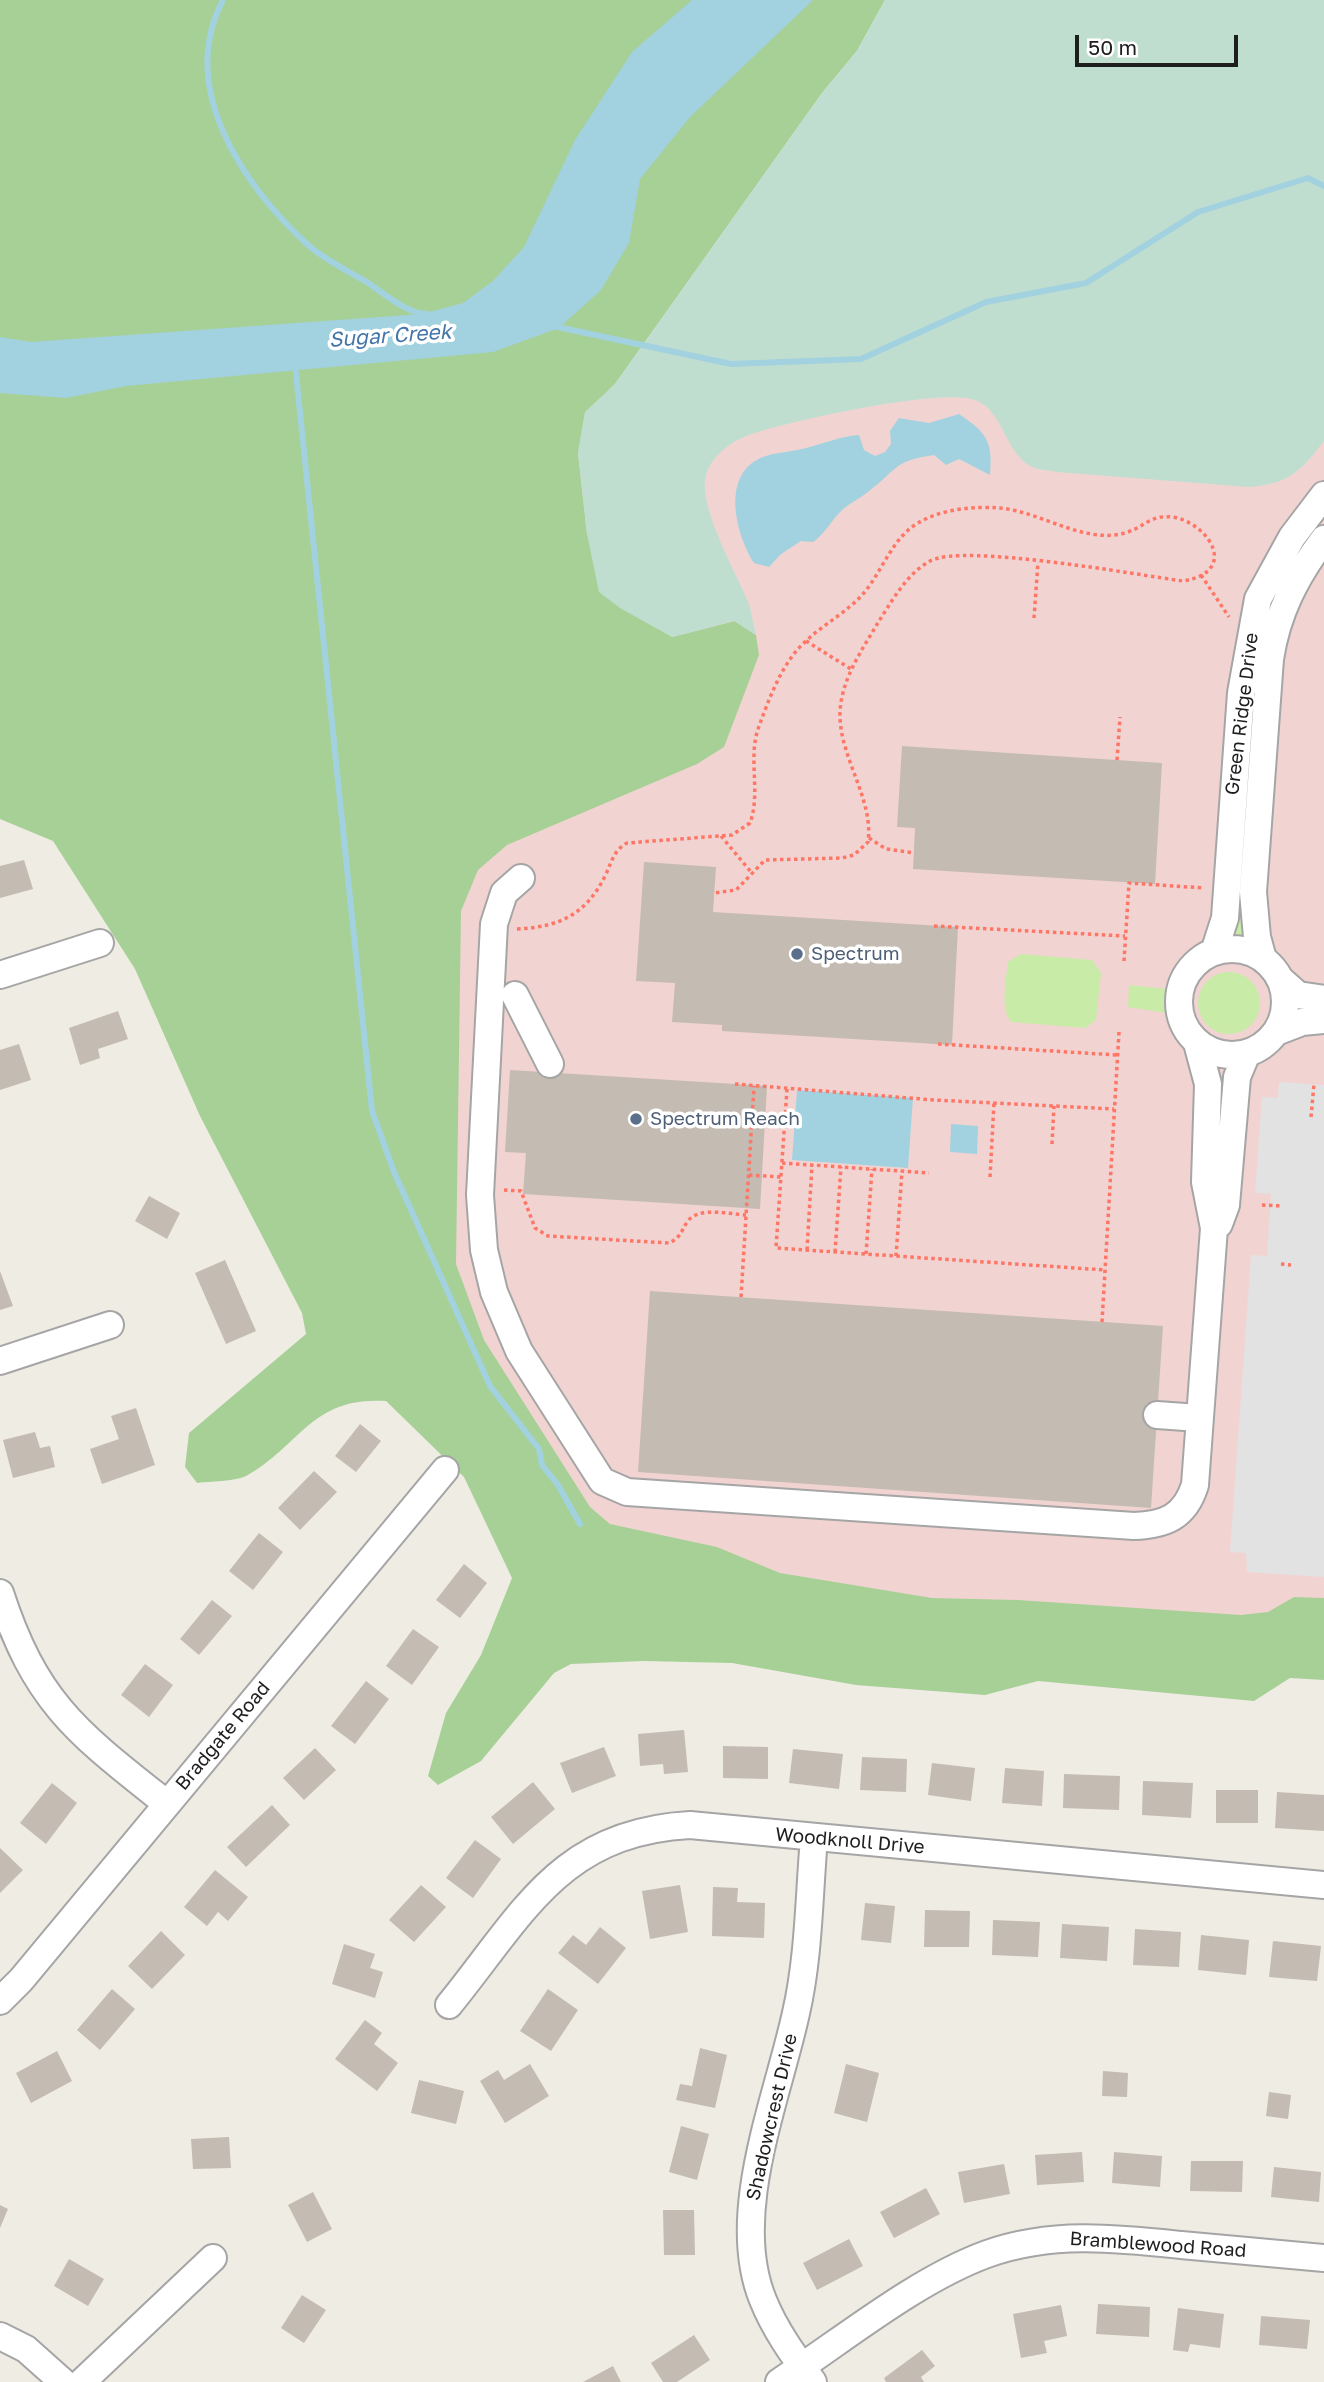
<!DOCTYPE html>
<html>
<head>
<meta charset="utf-8">
<style>
	body { margin:0 }
	#map { position:relative; width:1324px; height:2382px; overflow:hidden; background:#efece4; font-family:"Golos Text",sans-serif }
	canvas { display:block }
	.scale { position:absolute; left:1075px; top:35px; width:163px; height:32px; box-sizing:border-box; border:4px solid #1e1e1e; border-top:0; padding-left:9px; font-size:21px; line-height:24px; white-space:nowrap; color:#1e1e1e; -webkit-text-stroke:5px #fff; paint-order:stroke }
</style>
</head>
<body>
<div id="map">
<canvas width="1324" height="2382"></canvas>
<div class="scale">50 m</div>
</div>
<script>
const c = document.querySelector('canvas').getContext('2d');
c.lineJoin = 'round';
function paint(path, color) {
  c.fillStyle = color;
  c.fill(path, 'evenodd');
}
function trace(path, color, width, dash) {
  c.strokeStyle = color;
  c.lineWidth = width;
  c.lineCap = dash ? 'butt' : 'round';
  c.setLineDash(dash || []);
  c.stroke(path);
}
function label(font, color, halo, rows, align = 'center') {
  c.font = font + ' "Golos Text",sans-serif';
  c.lineWidth = 7;
  c.setLineDash([]);
  c.textBaseline = 'middle';
  c.strokeStyle = halo;
  c.fillStyle = color;
  for (const [text, x, y, turn = 0] of rows) {
    c.save();
    c.translate(x, y);
    c.rotate((+turn || 0) * Math.PI / 180);
    c.textAlign = isNaN(turn) ? turn : align;
    if (halo) c.strokeText(text, 0, 0);
    c.fillText(text, 0, 0);
    c.restore();
  }
}
paint(new Path2D(`
	M1324,0V1675L580,1614L0,482L615,384L822,93Z`), '#f1d4d2');
paint(new Path2D(`
	M1240,895L1245,941L1231,940L1236,896Z
	M1021,954L1092,960L1101,973L1096,1020L1085,1028L1011,1022C1000,1009 1006,979 1008,962Z
	M1198 1003a31 31 0 1 1 62 0a31 31 0 1 1-62 0Z
	M1129,985L1166,989V1013L1128,1007Z`), '#c8eba8');
paint(new Path2D(`
	M0,0H885L857,51L822,93L615,384L585,413L578,453L587,534L672,637L735,621L756,635L759,655L724,747L697,764L507,845L478,870L461,911L456,1264L484,1340L590,1507L610,1524L717,1547L780,1573L932,1598L1018,1600L1241,1615L1268,1612L1294,1597L1324,1598V1680L1290,1678L1254,1701L1038,1681L985,1695L856,1685L732,1663L643,1661L571,1664L554,1673L481,1761L438,1785L428,1776L446,1713L481,1655L512,1578L464,1477L386,1401C312,1396 301,1445 246,1476C233,1482 211,1481 197,1483L185,1467L189,1433L306,1334L302,1313L200,1116L135,969L53,841L0,819Z`), '#a7d097');
paint(new Path2D(`
	M885,0H1324V441C1300,472 1289,484 1248,487L1057,472C1048,470 1034,470 1027,464C1004,448 1003,411 975,400C942,387 783,422 746,436C729,443 711,457 706,475C697,505 737,574 749,604C752,614 753,625 756,635L734,621L672,637L620,608L599,592L587,534L578,453L585,412L615,384L822,93L857,51Z`), '#c0ded0');
paint(new Path2D(`
	M1279,1082L1324,1085V1577L1247,1572L1246,1553L1230,1552L1251,1255L1267,1256L1271,1194L1255,1193L1262,1097L1278,1098Z`), '#e2e2e2');
paint(new Path2D(`
	M692,0H813L690,117L640,179L629,243L601,290L559,328L493,352L126,386L66,398L0,393V337L31,342L422,314L463,303L493,281L524,247L575,140L632,52Z
	M959,414C987,433 993,441 990,475L959,459L946,465L934,455C893,461 898,469 869,491C861,498 850,503 842,510C831,520 826,533 813,542L801,541L781,554L769,567L754,563C737,536 722,482 755,461C769,452 786,453 802,449C820,445 841,436 859,435L864,450L875,456L885,452L891,444L890,431L899,418L929,423Z
	M797,1090L913,1098L908,1168L792,1160Z
	M951,1124L978,1126L977,1154L950,1152Z`), '#a2d1df');
trace(new Path2D(`
	M223,0C176,89 245,187 308,245C325,260 348,271 367,282C383,293 409,315 428,314
	M553,326L731,364L861,359L986,302L1086,283L1198,212L1308,178L1324,186
	M295,364L372,1111L394,1172L490,1386L539,1449L542,1465L558,1485L580,1524`), '#a2d1df', 6);
paint(new Path2D(`
	M902,746L1162,763L1155,884L913,869L915,828L897,827Z
	M24,860L33,889L0,898V866Z
	M644,862L716,867L713,912L958,927L952,1045L722,1031V1025L672,1022L675,983L636,981Z
	M118,1011L128,1039L98,1049L100,1058L80,1065L69,1028Z
	M19,1044L31,1080L0,1090V1050Z
	M510,1070L767,1086L760,1209L523,1194L526,1153L505,1152Z
	M149,1196L180,1213L167,1239L135,1221Z
	M225,1260L256,1331L226,1344L195,1273Z
	M0,1271L13,1306L0,1310Z
	M650,1291L1163,1326L1151,1508L638,1472Z
	M136,1408L155,1465L102,1484L90,1449L119,1439L111,1416Z
	M360,1424L381,1441L356,1472L335,1456Z
	M35,1432L40,1448L50,1446L55,1467L13,1478L3,1440Z
	M314,1471L337,1492L300,1530L278,1508Z
	M259,1533L283,1552L253,1590L229,1571Z
	M464,1564L487,1583L460,1618L436,1600Z
	M212,1600L232,1616L199,1655L180,1639Z
	M413,1629L439,1647L412,1685L386,1666Z
	M145,1664L173,1685L149,1717L121,1695Z
	M366,1681L389,1699L355,1744L331,1726Z
	M684,1730L688,1772L664,1774L663,1764L640,1766L638,1734Z
	M723,1746L768,1747V1779L723,1778Z
	M604,1747L616,1776L572,1793L560,1763Z
	M315,1748L336,1770L304,1800L283,1778Z
	M793,1749L843,1754L839,1789L789,1783Z
	M862,1757L907,1759L906,1792L860,1790Z
	M932,1763L975,1768L971,1801L928,1795Z
	M1005,1768L1044,1771L1042,1806L1002,1803Z
	M1064,1774L1120,1776L1119,1810L1063,1808Z
	M1143,1781L1193,1783L1191,1818L1142,1815Z
	M533,1782L555,1809L513,1844L491,1817Z
	M52,1783L77,1803L46,1844L20,1823Z
	M1216,1790H1258V1823H1216Z
	M1277,1792L1324,1795V1831L1275,1828Z
	M272,1805L290,1825L246,1867L227,1847Z
	M475,1840L501,1859L473,1898L446,1878Z
	M0,1848L23,1870L0,1893Z
	M215,1870L248,1897L228,1921L218,1912L207,1926L184,1907Z
	M421,1885L446,1907L414,1942L389,1920Z
	M680,1885L688,1932L650,1939L642,1891Z
	M713,1887L738,1888L737,1902L765,1903L764,1938L712,1936Z
	M865,1903L895,1906L891,1943L861,1940Z
	M925,1910L970,1911L969,1947H924Z
	M993,1920L1040,1922L1038,1957L992,1955Z
	M1062,1924L1109,1927L1107,1961L1060,1958Z
	M600,1927L626,1948L598,1984L558,1953L573,1935L586,1945Z
	M1135,1929L1181,1932L1179,1967L1133,1965Z
	M161,1931L185,1955L152,1989L128,1966Z
	M1201,1935L1249,1940L1246,1975L1198,1970Z
	M1273,1941L1321,1946L1317,1981L1269,1977Z
	M344,1944L375,1954L370,1968L383,1972L375,1998L332,1984Z
	M112,1989L135,2009L100,2050L77,2030Z
	M548,1989L578,2010L551,2051L520,2031Z
	M365,2020L382,2033L374,2044L398,2063L377,2091L335,2059Z
	M700,2048L727,2055L715,2108L676,2100L680,2084L692,2086Z
	M57,2051L72,2081L31,2103L16,2073Z
	M530,2064L549,2096L505,2123L480,2081L498,2070L504,2080Z
	M846,2064L879,2073L867,2122L834,2113Z
	M1103,2071L1128,2073L1127,2097L1102,2096Z
	M419,2080L464,2091L456,2124L411,2113Z
	M1269,2092L1291,2095L1288,2119L1266,2116Z
	M681,2126L709,2134L697,2180L669,2172Z
	M229,2137L231,2168L193,2169L191,2139Z
	M1082,2152L1084,2182L1037,2185L1035,2155Z
	M1114,2152L1162,2156L1160,2187L1112,2183Z
	M1191,2161H1243L1242,2192L1190,2191Z
	M1004,2164L1010,2194L964,2203L958,2172Z
	M1274,2167L1321,2172L1319,2202L1271,2197Z
	M926,2188L940,2214L894,2238L880,2212Z
	M313,2192L332,2229L307,2242L288,2205Z
	M0,2205L8,2209L0,2228Z
	M663,2210H694L695,2255H664Z
	M849,2239L863,2266L817,2290L803,2263Z
	M69,2259L104,2279L88,2306L54,2286Z
	M302,2295L326,2310L304,2343L281,2328Z
	M1098,2304L1150,2307L1149,2337L1096,2334Z
	M1061,2305L1067,2336L1044,2341L1047,2353L1021,2358L1013,2314Z
	M1178,2308L1224,2314L1220,2348L1190,2344L1188,2352L1173,2350Z
	M1261,2316L1310,2320L1307,2349L1259,2345Z
	M694,2335L710,2360L677,2382H663L651,2363Z
	M922,2350L935,2366L921,2377L924,2382H886L884,2378Z
	M613,2366L621,2382H583Z`), '#c4bbb3');
const minor = new Path2D(`
	M521,878L504,893L494,924L480,1195L484,1250L494,1292L519,1351L602,1481L627,1492L1134,1526C1165,1525 1185,1517 1195,1485L1214,1228L1205,1182L1208,1084L1197,1043
	M1179 1002a53 53 0 1 1 106 0a53 53 0 1 1-106 0Z
	M1214,952L1225,918L1241,693L1258,599L1292,537L1324,495
	M1263,959L1257,937L1253,892L1270,659C1277,613 1296,576 1324,539
	M0,975L100,943
	M1280,979L1298,995L1324,999
	M515,995L550,1064
	M1276,1032L1302,1022L1324,1020
	M1214,1228L1219,1224L1226,1205L1237,1077L1247,1053
	M0,1361L110,1325
	M1157,1415L1199,1418
	M0,1593C36,1704 79,1734 167,1804
	M0,2001L21,1980L445,1470
	M449,2005C523,1914 560,1832 690,1825L1324,1885
	M0,2336L26,2349L63,2382
	M82,2382L213,2258
	M779,2382C843,2340 916,2280 987,2254C1051,2231 1115,2238 1181,2245C1229,2249 1276,2254 1324,2258
	M813,2382C794,2356 775,2330 763,2300C728,2215 777,2100 796,2013C809,1957 809,1895 814,1838`);
trace(minor, '#a5a5a5', 30);
trace(new Path2D(`
	M1201,575L1229,617
	M1034,618L1038,562
	M806,641L851,669
	M1117,760L1120,717
	M721,836L751,872
	M869,838L886,849L914,853
	M934,926L1125,936
	M517,929C560,927 587,914 606,874C612,861 614,850 627,843L732,835L750,823C761,793 748,760 758,729C769,699 782,662 806,641C824,624 847,612 863,594C882,572 892,538 918,523C941,509 974,506 1000,508C1044,512 1090,549 1133,530C1142,526 1151,518 1162,517C1201,512 1246,571 1183,581C1138,575 962,543 930,561C906,574 890,604 876,626C860,653 841,681 840,713C839,757 874,799 868,842L854,855L842,858L765,860L736,890L714,893
	M1124,961L1129,883L1204,888
	M938,1044L1117,1055
	M735,1084L934,1100L1114,1109
	M787,1089L776,1248L1105,1270
	M1311,1117L1314,1084
	M1052,1144L1054,1106
	M782,1163L929,1173
	M749,1175L781,1177
	M990,1177L994,1103
	M504,1190L521,1191L535,1228L548,1236L669,1243C680,1238 681,1232 687,1222C698,1206 729,1214 746,1215
	M1262,1205L1283,1206
	M807,1250L812,1165
	M835,1252L841,1167
	M866,1254L872,1169
	M896,1256L902,1171
	M1281,1264L1291,1265
	M741,1297L754,1086
	M1102,1322L1119,1032`), '#fe7666', 3.5, [3.5, 3.5]);
trace(minor, '#fff', 26);
for (const [x, y, r, color] of [
	[797,954,7,"#5c6f8a"],
	[636,1119,7,"#5c6f8a"]
]) {
  const dot = new Path2D();
  dot.arc(x, y, r, 0, 2 * Math.PI);
  c.fillStyle = color;
  c.fill(dot);
  trace(dot, '#fff', 2.5);
}
label('19px', '#1e1e1e', '#fff', [
	["Green Ridge Drive",1242,714,-83],
	["Bradgate Road",223,1736,-50],
	["Woodknoll Drive",850,1841,5],
	["Shadowcrest Drive",772,2117,-77],
	["Bramblewood Road",1158,2245,4]
]);
label('19px', '#4e5e75', '#fff', [
	["Spectrum",811,954],
	["Spectrum Reach",650,1119]
], 'left');
label('italic 21px', '#4476a9', '#fff', [
	["Sugar Creek",390,336,-4]
]);
</script>
</body>
</html>
